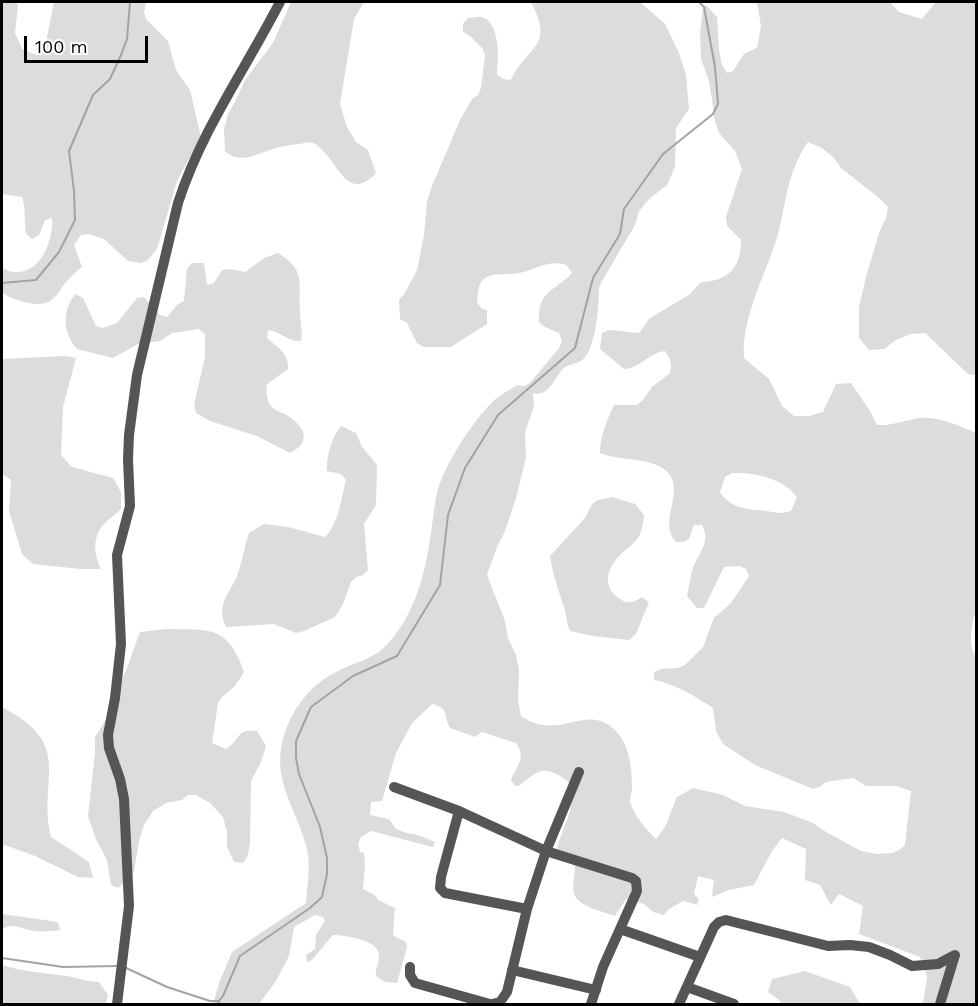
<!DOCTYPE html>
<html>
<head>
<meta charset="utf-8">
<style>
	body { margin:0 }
	#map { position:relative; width:978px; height:1006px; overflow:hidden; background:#fff; font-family:"Work Sans",sans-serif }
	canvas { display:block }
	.frame { position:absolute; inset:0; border:3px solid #000; pointer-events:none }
	.scale { position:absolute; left:24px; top:36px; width:124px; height:27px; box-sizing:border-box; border:3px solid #000; border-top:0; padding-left:8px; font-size:18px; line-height:21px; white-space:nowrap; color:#000; -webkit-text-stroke:4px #fff; paint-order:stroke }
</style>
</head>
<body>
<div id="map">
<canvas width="978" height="1006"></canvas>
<div class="frame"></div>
<div class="scale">100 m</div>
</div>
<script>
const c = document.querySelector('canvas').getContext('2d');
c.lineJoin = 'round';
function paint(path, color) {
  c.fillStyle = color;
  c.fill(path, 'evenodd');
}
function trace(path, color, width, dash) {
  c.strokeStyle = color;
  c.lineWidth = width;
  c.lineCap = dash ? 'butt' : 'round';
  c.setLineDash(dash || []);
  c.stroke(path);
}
paint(new Path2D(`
	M2,2H16L18,6L15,33L22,49L36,55L46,42L54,2H146L144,12L146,19L168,41L176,70L190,90L201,137L177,181L157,249L148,260L141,263L128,261L104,239L89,234L81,235L74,245L82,267C77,271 72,275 68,280C61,287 57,298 48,302C35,308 13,299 2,293V268C34,285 54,246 52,218L45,220L39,235L32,239L26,234C24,222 26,208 22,197L2,194Z
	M291,2H364L354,19L340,104L347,127L356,142L368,150L376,173C345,207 336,153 313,143C309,142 304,143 300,144C290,145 282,146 273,149C256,154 240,165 225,151L224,129L228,114L236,100L245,80L273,43Z
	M531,2H640L665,24L679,53L686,75L689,109L676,128L675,167L667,185L649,199L639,211L635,225L602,281L599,288C599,305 596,351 581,361C574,365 566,364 561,371C553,381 548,397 533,393L534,406L525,432L526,458L516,498L505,531L497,547L487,575L505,621L508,638L516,655L519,670L518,701L521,716C557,741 581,707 609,725C629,739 632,765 632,788C632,792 630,798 630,801C633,815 647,830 656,839L665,827L677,797L693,788L723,795L745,806L784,812L813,823L826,832L861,851L877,854L892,853L899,850L905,845L911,791L896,786H866L853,778L826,782L820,787L813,789L755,765L723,744L716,731L713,708C695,696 676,684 654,680V672L661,669L677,668L685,665L703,647L714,618L731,603L749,576L746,569L739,566L724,567L704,608H697L687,596C689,588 690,579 692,571C697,554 712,543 702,525H694L689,539L683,542H676C659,524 680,499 672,479C663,456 620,462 600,453C600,436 607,420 614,405H637L643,400L652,387L670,373C672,364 671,359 665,351C649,353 640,368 624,369L600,349L602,333L609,330L639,333L649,319L690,294L701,282C728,281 741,268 741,240L727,226L726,217L742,169L735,151L719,133L713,114V106L709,81L701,59L700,34L703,7L706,5L717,17L719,50L722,65L727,73L733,71L744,54L757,48L761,26L757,2H890L899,12L922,19L936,2H976V375L968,374L925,333L911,334L896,340L884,349L869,350L859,338V307L866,277L879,233L886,218L888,207L878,197L842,169L833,157L822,148L808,142C786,174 787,202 777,238C765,275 741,319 744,358L769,379L782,406L794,416H809L823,412L836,384L851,383L870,411L877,425C893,426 905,420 920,418C938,416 961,426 976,433V611C971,623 968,646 976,657V1004H923L927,977L920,957L859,934L863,906L839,894L831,905L820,885L805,880L806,849L782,838L772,851L754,885L729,890L712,897L714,880L698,876L694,894L699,899L697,905L683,901L669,909L664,915L653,912L644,904L626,899L615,916C604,912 581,907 575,896C571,889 575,874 575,866L557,849C563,824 577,809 569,782C545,765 540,768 519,786H515L511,780C516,767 527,757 516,743L482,732L475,737L450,728C443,716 450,708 432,704L412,723L396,753L382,801L371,802L370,815L389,819L396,829L407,833L418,835L435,842L433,847L371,831L361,837L358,844L360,852L364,853L365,866L363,889L376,896L378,900L395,908L393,932L394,936L406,942L407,947L397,983L385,982L376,976C375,969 379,963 379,956C380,940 344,935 333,935L311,961L307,962L306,955L315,949L316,935L325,921L323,917L315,915L294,927L289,956L276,981L259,1004H213L219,983L232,952L306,903C307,886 311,866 307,849C299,815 275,785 281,749C286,716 308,685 338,671C351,664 367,660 379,652C389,644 399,630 405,620C428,578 429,542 436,497C441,469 476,415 498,397C504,393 511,389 517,385L524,386L529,384L559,348L562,341L559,333L545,327L539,322C537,290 556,291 572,273C569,269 568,265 563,264C546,260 533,271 518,273C507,276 490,271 482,281C477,287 478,296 477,303L482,309L487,310V324L451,347H424L417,343L407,323L400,319L399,300L405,293L417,270L424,235L427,202L432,186L460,120L472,99L478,95L481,88L485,55L482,48L470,36L463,32V24L468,18C472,18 478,16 482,17C501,23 498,60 497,75L504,79L511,80C528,44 555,48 531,2ZM732,473C753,472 784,478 797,497L791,511C782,514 776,513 767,511C748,509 732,510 720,492L725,477Z
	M278,253C307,271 298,283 300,312C300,322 303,331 301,341C288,342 280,331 268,330L267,338C278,348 289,353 288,369L267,384C266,391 266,401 272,407C275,411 281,412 285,414C303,425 314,441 290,453L257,436L210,421L196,413L194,405L205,357V334L199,329L172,333L160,341L138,344L113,358L77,349C63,333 61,310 76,294L83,298L96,326L103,328L117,323L137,298L144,297L160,315L167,317L177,305L184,301L187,269L192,263H204L207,285L214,283L222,270L230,269L245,272L264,258Z
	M65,356L76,358L63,407L61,455L72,467L113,478L121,492V509C116,514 112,517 107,521C92,534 93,553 101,569H80L33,564L22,554L9,511L11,480L2,474V359Z
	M341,426L356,433L362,447L377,465L376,505L364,524L368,570L363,575L356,577L351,582L343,604L335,617L304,631L296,633L274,624L226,627C214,602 233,592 239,570C243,557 245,545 249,533L264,524L288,527L325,537C339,523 341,499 346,480L341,474L327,471C326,458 332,436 341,426Z
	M612,497L635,504L644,515C643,523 642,532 638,538C633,545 626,549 620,555C606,569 602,587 620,599C628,605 635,602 642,597L649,602L636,634L629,640L593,636L570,631C566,623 567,615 564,607C558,589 553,576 550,556L585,518L592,504L598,500Z
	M165,629C208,630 228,624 244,672L235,686L223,696L218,703L212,743L226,749C240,741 236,728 257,731L266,746L261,762L251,781L250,844L247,858L242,863L234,862L227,847V832L223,817L210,803L196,795H188L182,800L166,803L153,811L144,825L139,841L134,872L118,888L111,885L107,860L96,839L88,816L95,752V737L107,718L111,694L125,673L140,632Z
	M2,707C76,746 37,777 51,837L89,862L93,878L78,877L35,856L2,844Z
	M2,914L58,922L60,930C52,931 43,932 35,931C23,930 11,921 2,930Z
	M2,965C23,972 45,973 67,976C78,978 87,982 99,982L108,995L106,1003L2,1004Z
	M805,971L850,987L860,1004H782L778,999L768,992L772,979Z`), '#dcdcdc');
trace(new Path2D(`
	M2,283L36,280L59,252L75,220L74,191L69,151L93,95L110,79L121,55L127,39L130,2
	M2,958L63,967L118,966
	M124,967L167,987L210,1001H219
	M219,1004V1001L223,996L240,956L310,908L322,897L327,874V858L320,827L299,774L296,758V741L311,707L353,676L397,656L440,585L448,515L465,468L498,415L575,348L593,278L620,234L624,209L663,154L713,114L718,104L715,67L704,7L699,2`), '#a3a3a3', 2);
trace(new Path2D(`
	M394,787L459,811L546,851L632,878L636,881L637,891L603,967L591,1004
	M459,811L441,877L440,888L445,893L527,909
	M620,929L700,957
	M410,967V975L415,983L490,1004
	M512,970L596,990
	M687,987L734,1004
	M117,1004L129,906L124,799L120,779L109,748L108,735L115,698L121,644L117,555L130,506L128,459L129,435L137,375L178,203C202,129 245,70 280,2
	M492,1004L500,1002L507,992L527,909L546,851L579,772
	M679,1004L714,927L719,922L726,920L828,946L850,945L869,947L890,955L912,966L938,964L955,955
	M940,1004L955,955`), '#555', 10);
</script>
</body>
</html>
